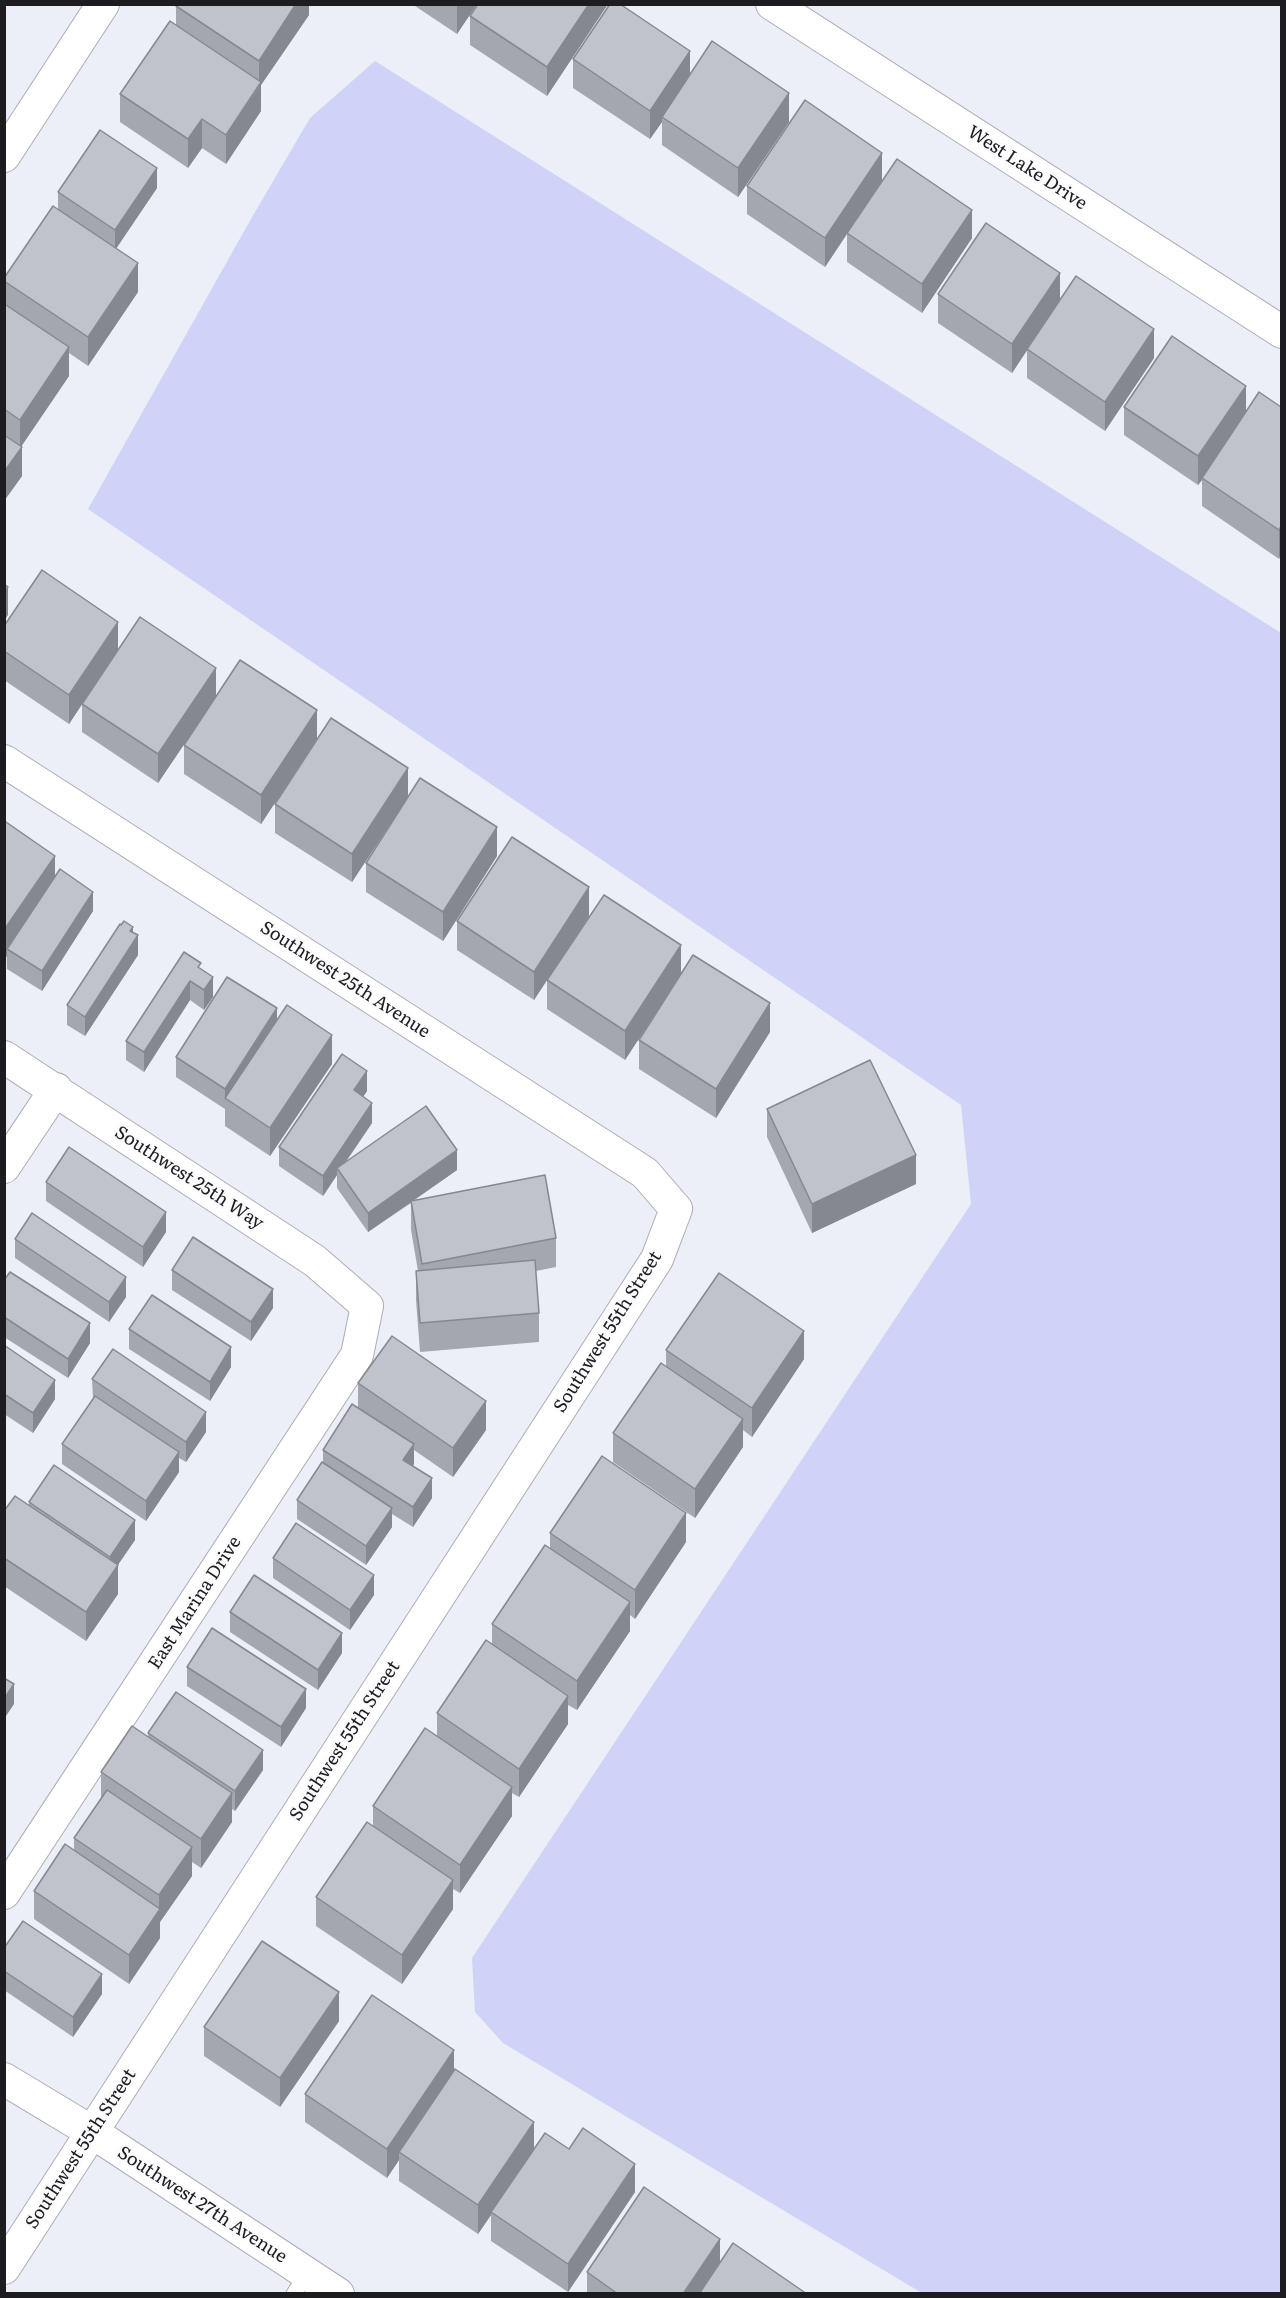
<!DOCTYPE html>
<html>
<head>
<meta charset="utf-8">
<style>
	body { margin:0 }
	#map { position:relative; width:1286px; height:2298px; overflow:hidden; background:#eceef8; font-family:Literata,serif }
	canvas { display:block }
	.frame { position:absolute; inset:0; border:6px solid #1d1d21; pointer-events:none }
</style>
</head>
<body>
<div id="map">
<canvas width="1286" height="2298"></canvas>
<div class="frame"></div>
</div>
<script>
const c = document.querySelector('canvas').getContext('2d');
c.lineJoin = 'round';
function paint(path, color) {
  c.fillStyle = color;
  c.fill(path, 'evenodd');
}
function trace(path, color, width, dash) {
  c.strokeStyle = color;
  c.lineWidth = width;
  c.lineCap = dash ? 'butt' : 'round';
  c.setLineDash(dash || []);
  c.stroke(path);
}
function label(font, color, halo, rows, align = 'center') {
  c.font = font + ' Literata,serif';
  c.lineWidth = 5;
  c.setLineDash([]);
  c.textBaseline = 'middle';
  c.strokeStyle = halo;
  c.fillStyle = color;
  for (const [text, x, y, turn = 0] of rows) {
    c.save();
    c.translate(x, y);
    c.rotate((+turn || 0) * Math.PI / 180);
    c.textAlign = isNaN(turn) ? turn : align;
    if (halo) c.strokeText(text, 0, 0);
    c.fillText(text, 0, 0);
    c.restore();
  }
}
paint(new Path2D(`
	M375,61L1281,633V2293H922L503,2043L475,2012L472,1958L971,1204L961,1105L88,509L251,219L310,118Z`), '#ced3f7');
const service = new Path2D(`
	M294,2294L307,2273`);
const minor = new Path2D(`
	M772,4L1282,332
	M4,156L103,4
	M4,761L645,1173L676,1209L657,1259L4,2268
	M4,1057L315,1261L367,1306L357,1355L4,1893
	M4,1167L56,1089
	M4,2079L92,2132L338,2294`);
trace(service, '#abadb7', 17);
trace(minor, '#abadb7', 34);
trace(service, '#fff', 15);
trace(minor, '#fff', 32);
paint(new Path2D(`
	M309,4V15L261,85V111L226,164L202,148L188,168L120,122V94L176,25V6Z
	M412,4H477L457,34Z
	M478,4H608L547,96L470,45V16Z
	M573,59L690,75L789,122L738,197L662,145V122L650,139L573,88Z
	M882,181L972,238L922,313L847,262V234L825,267L747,214V186Z
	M157,188L116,249L138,292L88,366L69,353V376L21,447L22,476L4,501V278L58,210V192Z
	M938,294L1060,301L1154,358L1105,431L1027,378V350L1012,373L938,323Z
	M1124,407L1246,412L1281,407L1279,559L1202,506V480L1198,485L1124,435Z
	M4,626L118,650L216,697L317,739L261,824L184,774V745L212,703L158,783L82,732V704L69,724L4,680Z
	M408,797L352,882L275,833V804Z
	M4,824L55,877L93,911L42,991L7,969Z
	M497,856L443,941L366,892V863Z
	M589,916L534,1000L457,950V921Z
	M133,932L138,955L85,1036L67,1025V1005Z
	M201,969L213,997L204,1010L190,1000L144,1072L126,1060V1041Z
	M681,974L770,1032L716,1118L639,1069V1040L674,985L625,1060L547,1009V980Z
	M277,1021L332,1064L270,1156L225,1126V1109L176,1077V1057Z
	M367,1091L363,1097L372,1123L346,1162L457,1170L413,1201L556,1238V1267L536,1271L539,1313V1342L420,1352L416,1300V1271H418L411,1230V1203L368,1232L337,1188V1175L323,1196L279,1166V1147Z
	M767,1109L916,1184L812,1233L767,1137Z
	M46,1182L166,1232L143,1267L46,1201Z
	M15,1239L126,1297L109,1322L15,1258Z
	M172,1270L273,1308L251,1341L172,1290Z
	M4,1280L90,1343L68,1378L4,1337Z
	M129,1329L231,1367L210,1401L129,1349Z
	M4,1345L55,1399L33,1433L4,1414Z
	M666,1350L804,1359L752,1437L743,1430V1447L695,1518L613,1462V1433L666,1367Z
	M92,1379L206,1432L186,1462L179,1458V1472L146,1521L62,1464V1444L93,1399Z
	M358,1383L486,1430L453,1477L414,1450V1464L413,1466L432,1498L413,1527L392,1514V1527L366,1565L297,1519V1500L323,1462V1450L358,1408Z
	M29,1502L135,1540L118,1565V1594L86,1641L4,1586V1511L29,1506Z
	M550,1533L686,1542L635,1619L630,1615V1631L577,1710L568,1705V1724L519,1797L512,1793V1816L460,1893L453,1889V1909L402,1984L316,1926V1897L373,1826V1806L437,1736V1713L492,1644V1624L550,1548Z
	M273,1558L374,1595L350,1630L273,1578Z
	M230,1612L342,1653L318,1690L230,1632Z
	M187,1667L306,1708L281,1747L187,1686Z
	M148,1733L263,1770L235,1811L232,1809V1822L201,1868L192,1862V1876L160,1922V1938L129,1984L34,1919V1891L74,1851V1838L101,1798V1772L148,1736Z
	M4,1948L102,1994L73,2037L4,1990Z
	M339,2021L280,2107L204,2056V2027Z
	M305,2094L534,2148L635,2192L568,2292L491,2241V2215L478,2234L399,2181V2160L387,2178L305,2122Z
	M720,2263L807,2294H587V2272Z`), '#a5a7af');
paint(new Path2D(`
	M296,4H309V15L261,85V111L226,164V135L259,87V61Z
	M457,4H477L457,34Z
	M589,4H608L547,96V67Z
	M690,51V80L662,117V122L650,139V111Z
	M789,93V122L738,197V168Z
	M202,119V148L188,168V139Z
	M882,153V181L825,267V238Z
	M157,168V188L115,250V230Z
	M972,210V238L922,313V284Z
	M138,263V292L88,366V337Z
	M1060,273V301L1012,373V344Z
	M1154,329V358L1105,431V402Z
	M69,347V376L20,448V420Z
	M1246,386V414L1202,478V480L1198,485V456Z
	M22,447V476L4,501V472Z
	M1281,526V555L1279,559V530Z
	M8,587V615L4,621V592Z
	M118,622V650L69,724V695Z
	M216,668V697L158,783V754Z
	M317,710V739L261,824V795Z
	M408,768V797L352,882V854Z
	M497,827V856L443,941V912Z
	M55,856V884L7,949V956L4,959V930Z
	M589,887V916L534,1000V972Z
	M93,892V911L42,991V971Z
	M133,927V943L138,935V955L85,1036V1017Z
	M681,945V974L625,1060V1031Z
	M213,977V997L204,1010V990Z
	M190,981V1000L144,1072V1052Z
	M770,1003V1032L716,1118V1089Z
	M277,1008V1028L225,1098V1089Z
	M332,1035V1064L270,1156V1128Z
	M367,1071V1091L354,1110V1090Z
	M372,1103V1123L339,1171L337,1168V1175L323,1196V1176Z
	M457,1150V1170L368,1232V1213Z
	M916,1155V1184L812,1233V1204Z
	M166,1212V1232L143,1267V1247Z
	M126,1277V1297L109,1322V1302Z
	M273,1289V1308L251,1341V1322Z
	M90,1323V1343L68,1378V1359Z
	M804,1331V1359L752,1437V1408Z
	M231,1347V1367L210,1401V1382Z
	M55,1380V1399L33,1433V1413Z
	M486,1401V1430L453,1477V1448Z
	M206,1412V1432L186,1462V1442Z
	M743,1419V1447L695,1518V1489Z
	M414,1444V1464L403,1480V1460Z
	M179,1452V1472L146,1521V1501Z
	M432,1478V1498L413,1527V1507Z
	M392,1508V1527L366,1565V1546Z
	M686,1513V1542L635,1619V1590Z
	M135,1520V1540L110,1576V1557Z
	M118,1565V1594L86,1641V1612Z
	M374,1575V1595L350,1630V1610Z
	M630,1602V1631L577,1710V1681Z
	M342,1633V1653L318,1690V1670Z
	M14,1684V1704L4,1719V1699Z
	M306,1689V1708L281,1747V1727Z
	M568,1696V1724L519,1797V1769Z
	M263,1750V1770L235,1811V1791Z
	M512,1787V1816L460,1893V1865Z
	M232,1793V1822L201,1868V1839Z
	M192,1847V1876L160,1922V1938L129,1984V1955L159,1911V1895Z
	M453,1880V1909L402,1984V1955Z
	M102,1974V1994L73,2037V2017Z
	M339,1992V2021L280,2107V2078Z
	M454,2050V2079L399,2152V2160L387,2178V2149Z
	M534,2122V2151L491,2212V2215L478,2234V2205Z
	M635,2164V2192L568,2292V2264Z
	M720,2239V2267L702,2294H683Z`), '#86888f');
const building = new Path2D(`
	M177,4H296L259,61L176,6Z
	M478,4H589L547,67L470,16Z
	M610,4H620L690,51L650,111L573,59Z
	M170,21L261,82L226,135L202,119L188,139L120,94Z
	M712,41L789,93L738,168L662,117Z
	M805,100L882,153L825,238L747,186Z
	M100,130L157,168L115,230L58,192Z
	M897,159L972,210L922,284L847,233Z
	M53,206L138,263L88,337L4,281V278Z
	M986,223L1060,273L1012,344L938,294Z
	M1076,276L1154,329L1105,402L1027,349Z
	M6,305L69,347L20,420L4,409V307Z
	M1172,336L1246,386L1198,456L1124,407Z
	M1259,392L1281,407V526L1279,530L1202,478Z
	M4,435L22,447L4,472Z
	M42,570L118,622L69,695L4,651V626Z
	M4,584L8,587L4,592Z
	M140,617L216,668L158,754L82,704Z
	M240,660L317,710L261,795L184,745Z
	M331,718L408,768L352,854L275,804Z
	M420,778L497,827L443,912L366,863Z
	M6,822L55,856L4,930V824Z
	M512,837L589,887L534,972L457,921Z
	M60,869L93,892L42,971L7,949Z
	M604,895L681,945L625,1031L547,980Z
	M124,921L133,927L130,931L138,935L85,1017L67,1005L120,924L121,925Z
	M184,952L201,963L198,967L213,977L204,990L190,981L144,1052L126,1041Z
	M693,955L770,1003L716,1089L639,1040Z
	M227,977L277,1008L225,1089L176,1057Z
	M287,1005L332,1035L270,1128L225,1098Z
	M342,1054L367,1071L354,1090L372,1103L323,1176L279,1147Z
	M870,1060L916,1155L812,1204L767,1109Z
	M426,1106L457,1150L368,1213L337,1168Z
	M69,1147L166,1212L143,1247L46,1182Z
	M545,1175L556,1238L422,1264L411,1201Z
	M32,1213L126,1277L109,1302L15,1239Z
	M193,1237L273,1289L251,1322L172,1270Z
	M535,1260L539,1313L420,1323L416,1271Z
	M10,1272L90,1323L68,1359L4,1317V1280Z
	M719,1273L804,1331L752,1408L666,1350Z
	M152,1295L231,1347L210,1382L129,1329Z
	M392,1336L486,1401L453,1448L358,1383Z
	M4,1345L55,1380L33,1413L4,1394Z
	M113,1349L206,1412L186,1442L92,1379Z
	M661,1363L743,1419L695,1489L613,1433Z
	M95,1396L179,1452L146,1501L62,1444Z
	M352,1404L414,1444L403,1460L432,1478L413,1507L323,1450Z
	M602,1456L686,1513L635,1590L550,1533Z
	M322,1462L392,1508L366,1546L297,1500Z
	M54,1465L135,1520L110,1557L29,1502Z
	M15,1496L118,1565L86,1612L4,1558V1511Z
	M296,1523L374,1575L350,1610L273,1558Z
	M545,1545L630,1602L577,1681L492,1624Z
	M254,1575L342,1633L318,1670L230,1612Z
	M212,1628L306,1689L281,1727L187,1667Z
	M486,1640L568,1696L519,1769L437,1713Z
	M4,1678L14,1684L4,1699Z
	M176,1692L263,1750L235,1791L148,1733Z
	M132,1726L232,1793L201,1839L101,1772Z
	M425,1728L512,1787L460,1865L373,1806Z
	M107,1790L192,1847L159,1895L74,1838Z
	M367,1822L453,1880L402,1955L316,1897Z
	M65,1844L160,1909L129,1955L34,1891Z
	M23,1921L102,1974L73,2017L4,1971V1948Z
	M262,1941L339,1992L280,2078L204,2027Z
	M372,1995L454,2050L387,2149L305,2094Z
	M455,2069L534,2122L478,2205L399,2152Z
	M583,2128L635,2164L568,2264L491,2212L545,2133L569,2149Z
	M644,2187L720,2239L683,2294H618L587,2272Z
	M733,2243L807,2294H699Z`);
paint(building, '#c0c2cc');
trace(building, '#86888f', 1.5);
label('18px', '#1d1d21', '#fbfbfd', [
	["West Lake Drive",1027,168,33],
	["Southwest 25th Avenue",345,980,33],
	["Southwest 25th Way",189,1178,33],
	["Southwest 55th Street",608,1332,-58],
	["East Marina Drive",195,1603,-57],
	["Southwest 55th Street",345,1741,-57],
	["Southwest 55th Street",81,2149,-57],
	["Southwest 27th Avenue",202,2205,33]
]);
</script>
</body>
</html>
